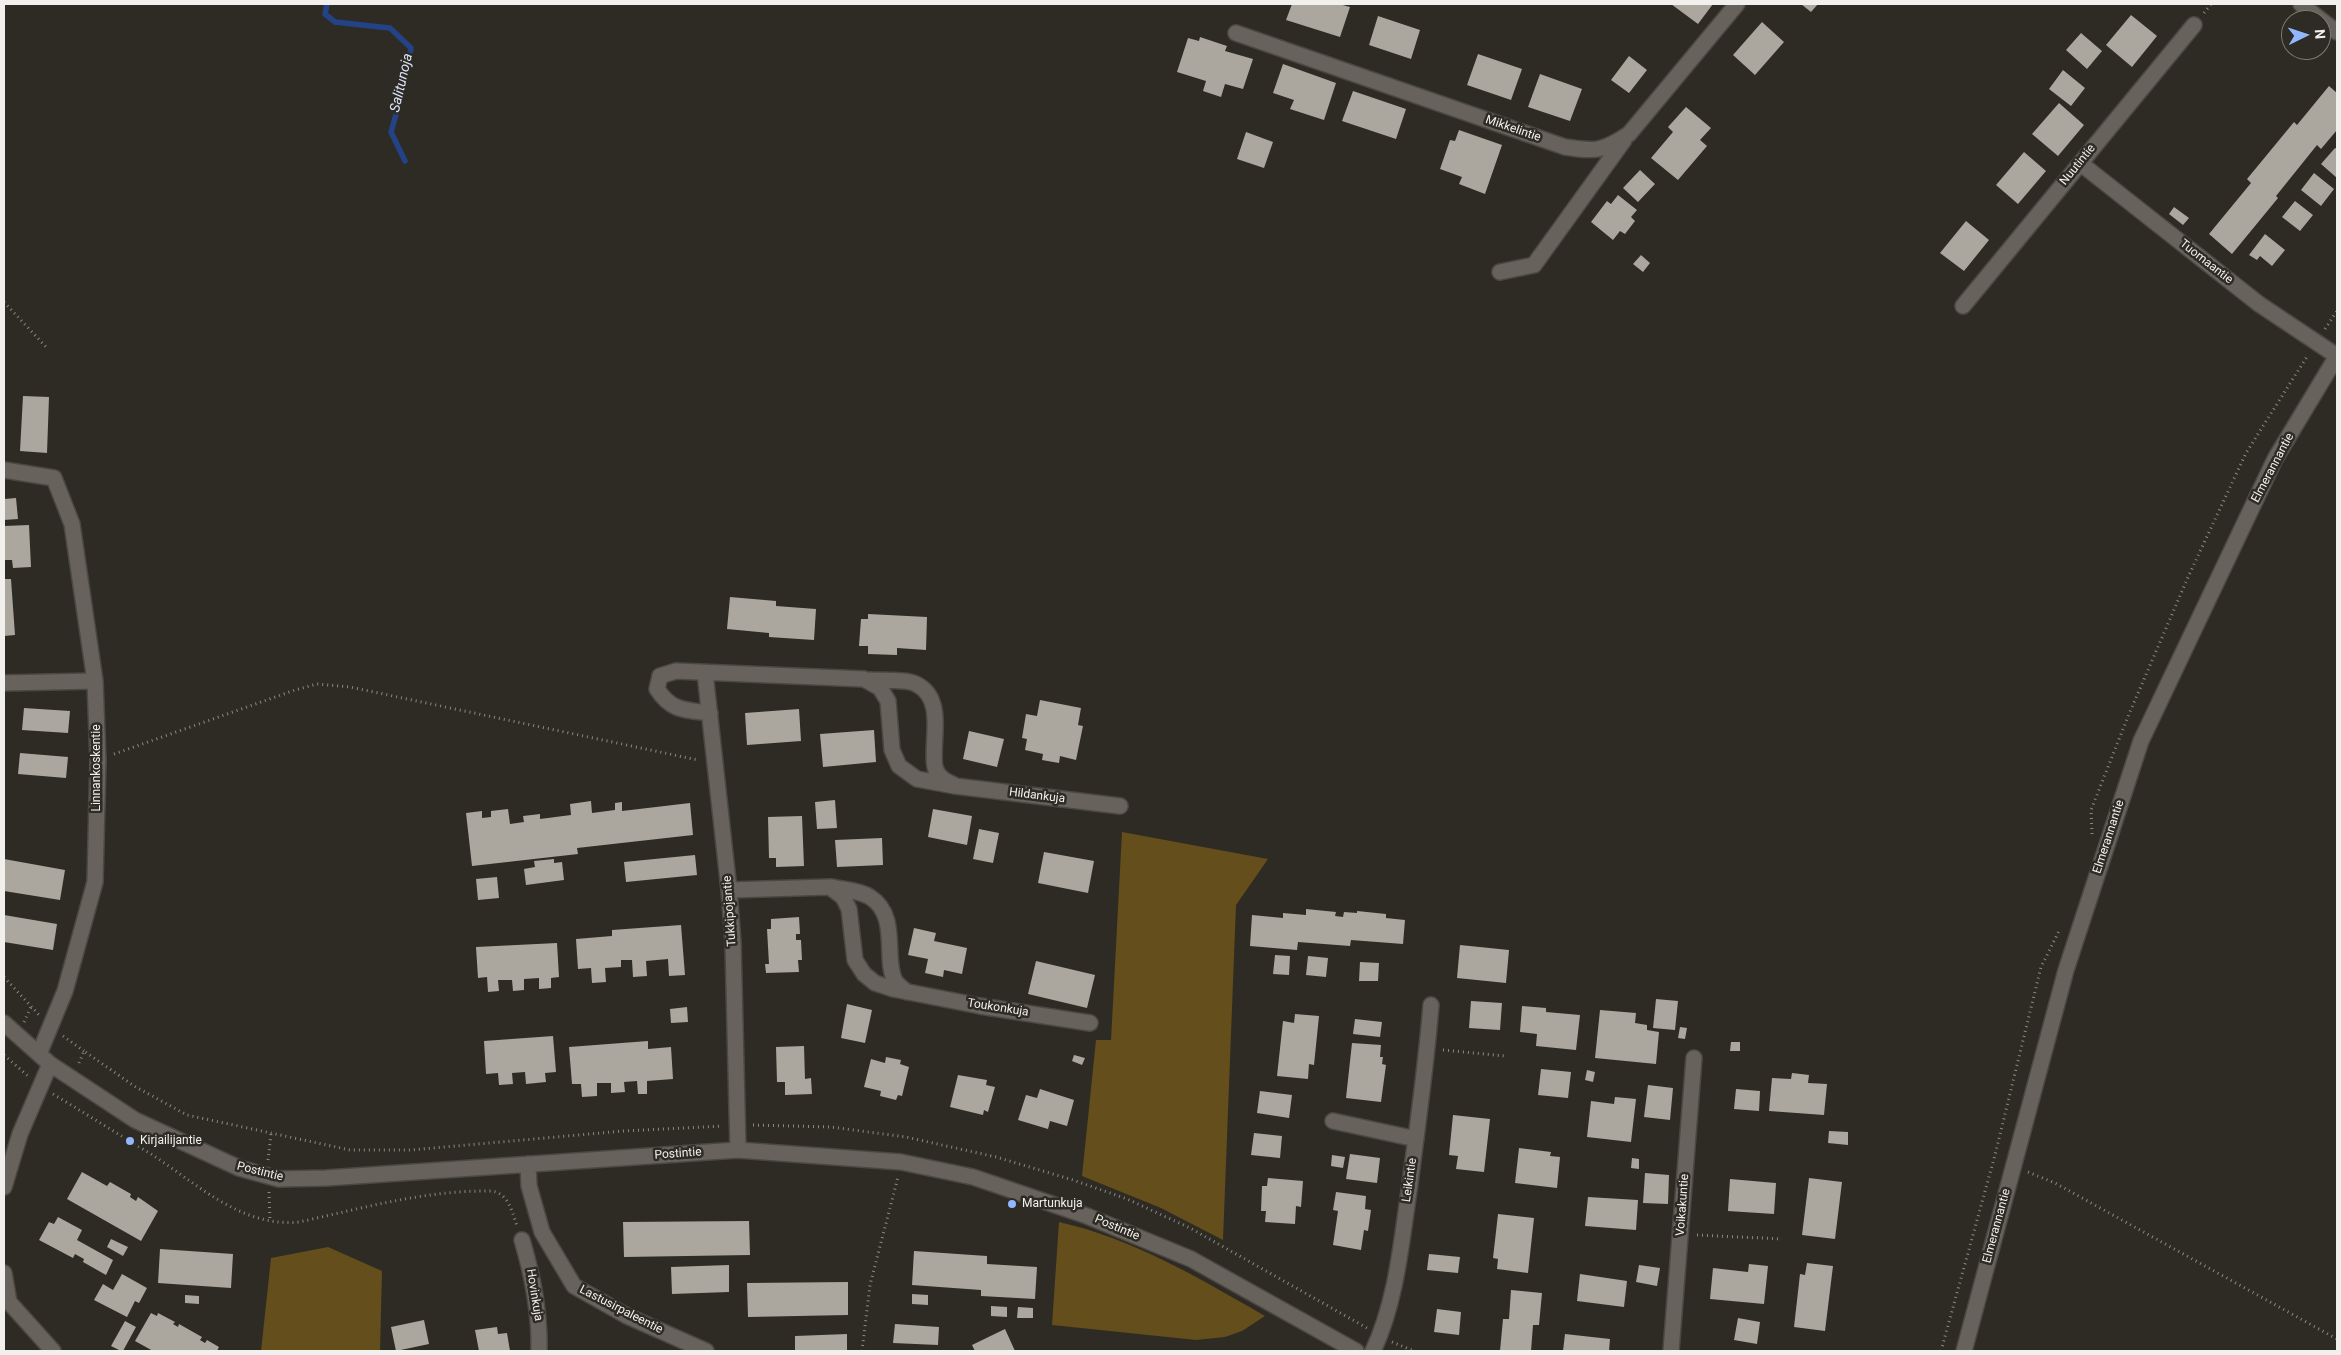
<!DOCTYPE html>
<html>
<head>
<meta charset="utf-8">
<style>
	body { margin:0 }
	#map { position:relative; width:2341px; height:1355px; overflow:hidden; background:#2e2b24; font-family:Roboto,sans-serif }
	canvas { display:block }
	.frame { position:absolute; inset:0; border:5px solid #f2f0ec; pointer-events:none }
	.north { position:absolute; left:2281px; top:10px; width:50px; height:50px; box-sizing:border-box; background:#2e2b24; border:1px solid #7c7a74; border-radius:50%; rotate:86deg; font-size:14px; font-weight:700; line-height:20px; text-align:center; color:#f2f0ec }
	.north::after { content:''; display:block; margin:auto; width:18px; height:22px; background:#93b7fd; clip-path:polygon(50% 0,100% 100%,50% 72%,0 100%) }
</style>
</head>
<body>
<div id="map">
<canvas width="2341" height="1355"></canvas>
<div class="frame"></div>
<div class="north">N</div>
</div>
<script>
const c = document.querySelector('canvas').getContext('2d');
c.lineJoin = 'round';
function paint(path, color) {
  c.fillStyle = color;
  c.fill(path, 'evenodd');
}
function trace(path, color, width, dash) {
  c.strokeStyle = color;
  c.lineWidth = width;
  c.lineCap = dash ? 'butt' : 'round';
  c.setLineDash(dash || []);
  c.stroke(path);
}
function label(font, color, halo, rows, align = 'center') {
  c.font = font + ' Roboto,sans-serif';
  c.lineWidth = 5;
  c.setLineDash([]);
  c.textBaseline = 'middle';
  c.strokeStyle = halo;
  c.fillStyle = color;
  for (const [text, x, y, turn = 0] of rows) {
    c.save();
    c.translate(x, y);
    c.rotate((+turn || 0) * Math.PI / 180);
    c.textAlign = isNaN(turn) ? turn : align;
    if (halo) c.strokeText(text, 0, 0);
    c.fillText(text, 0, 0);
    c.restore();
  }
}
paint(new Path2D(`
	M1122,832L1268,859L1236,905L1223,1240L1161,1208L1082,1176L1096,1040H1111Z
	M1059,1222C1134,1239 1199,1278 1265,1316L1242,1331L1225,1337L1196,1340L1052,1325Z
	M328,1247L382,1271L380,1351H261L271,1258Z`), '#644e1b');
trace(new Path2D(`
	M327,4L325,14L335,22L390,28L411,48L405,83L391,132L405,161`), '#244387', 5.5);
paint(new Path2D(`
	M1292,4H1339L1350,7L1340,37L1286,20Z
	M1671,4H1713L1698,24Z
	M1801,4H1818L1811,12Z
	M2131,15L2157,36L2132,67L2106,45Z
	M1378,16L1420,30L1411,59L1369,45Z
	M1762,22L1784,42L1755,75L1733,55Z
	M2081,33L2102,51L2087,69L2066,50Z
	M1200,37L1227,46L1225,51L1253,59L1243,89L1225,84L1221,97L1203,91L1206,81L1177,72L1188,38L1199,41Z
	M1478,54L1522,69L1511,100L1467,85Z
	M1629,56L1647,70L1629,93L1611,80Z
	M1283,64L1336,83L1324,120L1290,109L1294,100L1273,93Z
	M2063,70L2085,88L2071,106L2049,89Z
	M1540,74L1582,89L1570,121L1528,107Z
	M2329,86L2337,93V130L2321,149L2317,145L2276,196L2278,198L2232,254L2209,234L2251,183L2247,179L2294,122L2297,125Z
	M1353,91L1406,109L1396,139L1342,121Z
	M2059,103L2084,125L2058,156L2032,134Z
	M1686,107L1711,128L1700,140L1707,146L1678,180L1651,158L1673,132L1668,127Z
	M1459,130L1502,145L1485,194L1459,184L1462,177L1440,169L1450,140L1455,141Z
	M1246,132L1273,142L1264,168L1237,159Z
	M2335,148L2337,149V178L2321,164Z
	M2024,152L2046,171L2018,204L1996,185Z
	M1640,170L1655,184L1638,202L1623,188Z
	M2314,173L2334,189L2321,206L2301,190Z
	M1618,195L1637,210L1631,217L1635,221L1625,234L1620,231L1613,240L1591,222L1607,201L1611,204Z
	M2295,201L2313,215L2300,231L2282,217Z
	M2174,207L2189,218L2183,225L2169,214Z
	M1966,221L1989,240L1964,271L1940,253Z
	M2265,234L2285,250L2272,266L2260,256L2257,260L2249,255Z
	M1641,255L1650,263L1643,272L1633,264Z
	M23,396L49,397L47,453L20,451Z
	M16,498L18,519L4,520V499Z
	M29,525L31,567L13,568L12,560H4V526Z
	M4,579H11L15,635L4,636Z
	M730,597L776,601V606L816,609L814,640L769,637V633L727,629Z
	M868,614L927,617L926,650L897,648V655L868,654V646H859L861,619H868Z
	M1040,700L1081,708L1078,725L1083,726L1076,760L1060,756L1059,763L1042,760L1043,754L1025,750L1027,739L1022,738L1026,714L1037,716Z
	M24,708L70,711L68,733L22,730Z
	M799,709L801,741L747,745L745,713Z
	M874,730L876,762L823,767L820,734Z
	M969,731L1004,739L997,767L963,759Z
	M20,753L68,757L66,778L18,774Z
	M835,800L837,828L817,829L815,802Z
	M591,801L592,813L615,810V803L622,802V811L690,803L693,835L577,848L578,854L472,866L466,813L482,811V818L491,817V811L508,809L510,824L524,822L523,816L540,814V819L571,815L570,804Z
	M933,809L972,816L967,845L928,837Z
	M802,816L804,866L776,867V858H769L768,817Z
	M979,829L999,833L993,863L973,859Z
	M882,838L883,865L837,867L835,840Z
	M1044,852L1094,861L1088,893L1038,883Z
	M695,855L697,875L626,882L624,862Z
	M4,859L65,870L60,900L4,891Z
	M554,859V863L562,862L564,880L526,885L524,869L535,867L534,861Z
	M497,877L499,898L478,900L476,879Z
	M1306,909L1336,912L1335,916L1343,917L1344,912L1357,913V911L1386,914V918L1405,920L1403,944L1351,940L1350,946L1298,942L1297,950L1250,946L1252,915L1283,918V913L1306,915Z
	M4,915L57,924L53,950L4,942Z
	M799,917L800,934H796V940H801L802,960H798L799,972L766,973L765,964H769L767,929H771V919Z
	M681,925L685,975L669,976L668,959L646,961L647,976L633,977L632,960H621V967L605,968L606,982L592,983L591,968L578,969L576,939L612,936V930Z
	M914,928L936,933L934,941L967,948L962,974L944,970L943,977L925,973L928,959L908,955Z
	M557,943L559,977L551,978V988L539,989V978L524,979V990L513,991L512,980H498L499,991L488,992L487,977L478,978L476,947Z
	M1460,945L1509,950L1506,983L1457,978Z
	M1275,955L1290,956L1289,975L1273,974Z
	M1308,956L1328,958L1326,977L1306,975Z
	M1036,961L1095,975L1087,1008L1028,994Z
	M1360,962L1379,963L1378,981H1359Z
	M1656,999L1678,1001L1675,1030L1653,1028Z
	M1471,1001L1502,1003L1500,1030L1469,1028Z
	M847,1004L872,1010L865,1043L841,1038Z
	M1522,1006L1546,1008V1012L1580,1015L1576,1050L1536,1046L1537,1034L1520,1032Z
	M687,1007L688,1022L671,1023L670,1009Z
	M1600,1010L1636,1013L1635,1023L1647,1025V1030L1659,1032L1656,1064L1595,1058Z
	M1295,1014L1319,1016L1314,1065L1309,1064L1308,1079L1277,1076L1283,1021L1294,1023Z
	M1355,1019L1382,1022L1380,1037L1353,1034Z
	M1680,1027L1687,1028L1685,1039L1678,1038Z
	M553,1036L556,1072L545,1073L546,1082L526,1084L525,1072L512,1073L513,1084L499,1085L498,1073L486,1074L484,1041Z
	M648,1041V1049L671,1047L673,1079L647,1081V1094H638L637,1081L624,1082L625,1092L611,1093V1083H597V1096L582,1097L581,1084H572L569,1047Z
	M1731,1042H1740V1051H1730Z
	M1352,1043L1381,1045L1380,1057H1383L1382,1064L1386,1065L1381,1102L1346,1098Z
	M804,1046L805,1079L811,1078L812,1094L785,1095V1082H777L776,1047Z
	M1074,1055L1085,1058L1082,1065L1072,1061Z
	M886,1057L901,1060L900,1064L909,1067L902,1096L898,1095L896,1100L880,1096L881,1091L864,1087L871,1059L885,1063Z
	M1541,1069L1571,1072L1568,1098L1538,1095Z
	M1587,1070L1595,1072L1593,1082L1585,1080Z
	M1792,1073L1809,1075L1808,1083L1827,1084L1824,1115L1769,1111L1772,1078L1791,1079Z
	M958,1075L987,1080L986,1085L995,1087L988,1112L984,1110L983,1115L950,1107Z
	M1648,1085L1673,1088L1670,1120L1644,1117Z
	M1040,1089L1074,1100L1067,1126L1050,1121L1048,1129L1018,1120L1026,1095L1037,1098Z
	M1736,1089L1760,1091L1759,1111L1734,1109Z
	M1260,1091L1292,1095L1289,1118L1257,1113Z
	M1615,1097L1636,1099L1631,1142L1587,1137L1591,1101L1614,1104Z
	M1453,1115L1490,1119L1484,1172L1456,1169L1458,1156L1449,1155Z
	M1829,1131L1848,1132V1145L1828,1143Z
	M1254,1133L1282,1136L1280,1158L1251,1155Z
	M1519,1148L1551,1152L1550,1156L1560,1157L1557,1188L1515,1183Z
	M1350,1154L1380,1158L1377,1183L1346,1179Z
	M1332,1155L1345,1157L1343,1168L1331,1166Z
	M1632,1158L1639,1159V1169L1631,1168Z
	M82,1172L107,1186L110,1182L131,1194L130,1197L136,1201L138,1197L158,1211L141,1241L67,1199Z
	M1645,1173L1669,1175L1668,1204L1643,1203Z
	M1268,1178L1303,1181L1301,1207L1296,1206L1295,1224L1265,1222L1266,1211H1261L1262,1186H1267Z
	M1809,1178L1842,1182L1835,1239L1802,1235Z
	M1730,1179L1776,1183L1774,1214L1728,1211Z
	M1336,1192L1366,1196L1365,1209L1371,1210L1368,1231L1364,1230L1361,1250L1333,1245L1338,1211L1333,1210Z
	M1588,1197L1638,1200L1636,1230L1585,1226Z
	M1498,1214L1534,1218L1528,1273L1497,1269L1498,1259L1493,1258Z
	M58,1217L82,1230L77,1240L113,1260L106,1275L83,1262L84,1259L75,1254L73,1258L39,1240L49,1222L54,1224Z
	M749,1221L750,1255L624,1257L623,1222Z
	M111,1239L128,1247L123,1256L107,1247Z
	M160,1249L233,1254L231,1288L158,1283Z
	M914,1251L987,1256V1264L1037,1267L1035,1299L981,1296V1290L912,1285Z
	M1429,1254L1460,1257L1458,1273L1427,1270Z
	M1807,1263L1833,1266L1825,1331L1794,1327L1800,1274L1805,1275Z
	M1749,1264L1768,1266L1764,1304L1710,1299L1713,1268L1748,1272Z
	M729,1265V1292L672,1294L671,1267Z
	M1639,1265L1660,1268L1657,1286L1636,1282Z
	M122,1274L147,1288L139,1303L135,1301L127,1317L94,1300L103,1284L113,1290Z
	M1580,1274L1627,1281L1624,1307L1577,1301Z
	M848,1282V1315L748,1317L747,1283Z
	M1511,1290L1542,1293L1539,1325H1533L1531,1351H1500L1503,1319H1509Z
	M912,1294L928,1295V1305L912,1304Z
	M185,1295L199,1296V1304L185,1303Z
	M991,1306L1007,1307V1317L991,1316Z
	M1018,1307L1033,1308V1318H1017Z
	M1437,1309L1461,1312L1459,1335L1434,1332Z
	M151,1313L157,1316L158,1313L175,1322L173,1324L178,1327L179,1324L202,1337L200,1340L205,1343L207,1340L219,1347L217,1351H153L135,1341Z
	M1738,1318L1760,1322L1757,1344L1734,1340Z
	M424,1320L429,1344L396,1351L391,1327Z
	M125,1321L136,1327L123,1351H121L111,1346Z
	M895,1324L939,1327L938,1345L893,1343Z
	M497,1327L498,1334L507,1333L510,1351H479L475,1330Z
	M1005,1329L1015,1351H975L972,1345Z
	M847,1334V1351H795V1336Z
	M1565,1334L1610,1339L1609,1351H1563Z`), '#aba79f');
const minor = new Path2D(`
	M2301,4L2321,20
	M2321,20L2337,32
	M1236,33L1565,147C1596,152 1603,151 1629,134L1737,4
	M2080,163L2259,304L2337,356
	M1500,272L1534,265L1624,140
	M1963,306L2194,25
	M4,470L54,478L72,524L95,681L98,760L95,882L65,991L39,1054
	M705,673L729,890L733,943L738,1150
	M870,680C881,681 907,679 916,684C947,699 930,744 935,767C937,777 946,781 954,785
	M4,683L95,681
	M710,713C685,710 671,711 657,689L660,676L676,671L864,679L880,688L888,701L892,750L899,766L917,779L955,786L1120,806
	M832,887C844,890 859,890 870,897C900,916 883,958 895,981C898,985 903,989 907,992
	M729,890L830,887L843,897L849,909L855,960L864,974L875,983L893,989L980,1006L1090,1023
	M4,1023L50,1064L135,1120L239,1168L279,1179L326,1178L738,1150L901,1162L973,1177L1087,1216L1191,1259L1356,1351
	M1333,1121L1416,1139
	M528,1164L529,1186L542,1232L574,1286L627,1316L706,1351
	M4,1187L20,1134L50,1064
	M522,1240C533,1277 540,1312 539,1351
	M4,1273L9,1302L53,1351
	M1373,1351C1396,1302 1401,1245 1409,1191C1417,1129 1426,1068 1431,1005
	M1671,1351L1694,1058
	M1964,1351L2066,970L2141,741L2275,459L2337,356`);
trace(minor, '#4b4843', 18);
trace(new Path2D(`
	M2204,13L2211,4
	M4,302L47,348
	M2325,329L2337,311
	M114,754L295,690L317,684L350,687L698,760
	M2092,834L2091,810L2129,714L2189,575L2246,453L2308,355
	M4,977L39,1015
	M24,1022L31,1007
	M63,1036L84,1051
	M1443,1050L1505,1056
	M4,1055L28,1076
	M79,1063L84,1051L134,1086L187,1115L350,1150H411L623,1131L722,1126
	M53,1094C86,1114 118,1134 151,1154C196,1183 242,1228 299,1222C364,1208 425,1190 492,1191C509,1194 512,1212 517,1226
	M753,1125L831,1127L906,1137L996,1157L1073,1180L1127,1199L1190,1228L1367,1328
	M268,1160L271,1134
	M2028,1172L2055,1183L2337,1339
	M269,1192L270,1222
	M1697,1235L1782,1239
	M1392,1342L1414,1351
	M862,1351L870,1285L898,1177
	M1941,1351L1995,1155L2041,967L2060,929`), '#8c8983', 3, [1, 4]);
trace(minor, '#67635c', 15);
for (const [x, y, r, color] of [
	[130,1141,5,"#93b7fd"],
	[1012,1204,5,"#93b7fd"]
]) {
  const dot = new Path2D();
  dot.arc(x, y, r, 0, 2 * Math.PI);
  c.fillStyle = color;
  c.fill(dot);
  trace(dot, '#2e2b24', 2);
}
label('12px', '#f2f0ec', '#2e2b24', [
	["Mikkelintie",1513,129,19],
	["Nuutintie",2078,165,-51],
	["Tuomaantie",2206,262,38],
	["Elmerannantie",2273,468,-62],
	["Linnankoskentie",97,768,-90],
	["Hildankuja",1037,796,7],
	["Elmerannantie",2109,837,-72],
	["Tukkipojantie",730,911,-94],
	["Toukonkuja",998,1008,9],
	["Postintie",678,1154,-4],
	["Postintie",260,1172,14],
	["Leikintie",1410,1180,-82],
	["Voikakuntie",1683,1205,-86],
	["Elmerannantie",1997,1226,-75],
	["Postintie",1117,1228,23],
	["Hovinkuja",534,1295,81],
	["Lastusirpaleentie",621,1310,27]
]);
label('12px', '#f2f0ec', '#2e2b24', [
	["Kirjailijantie",140,1141],
	["Martunkuja",1022,1204]
], 'left');
label('italic 14px', '#dae4f9', '#2e2b24', [
	["Salitunoja",402,83,-77]
]);
</script>
</body>
</html>
